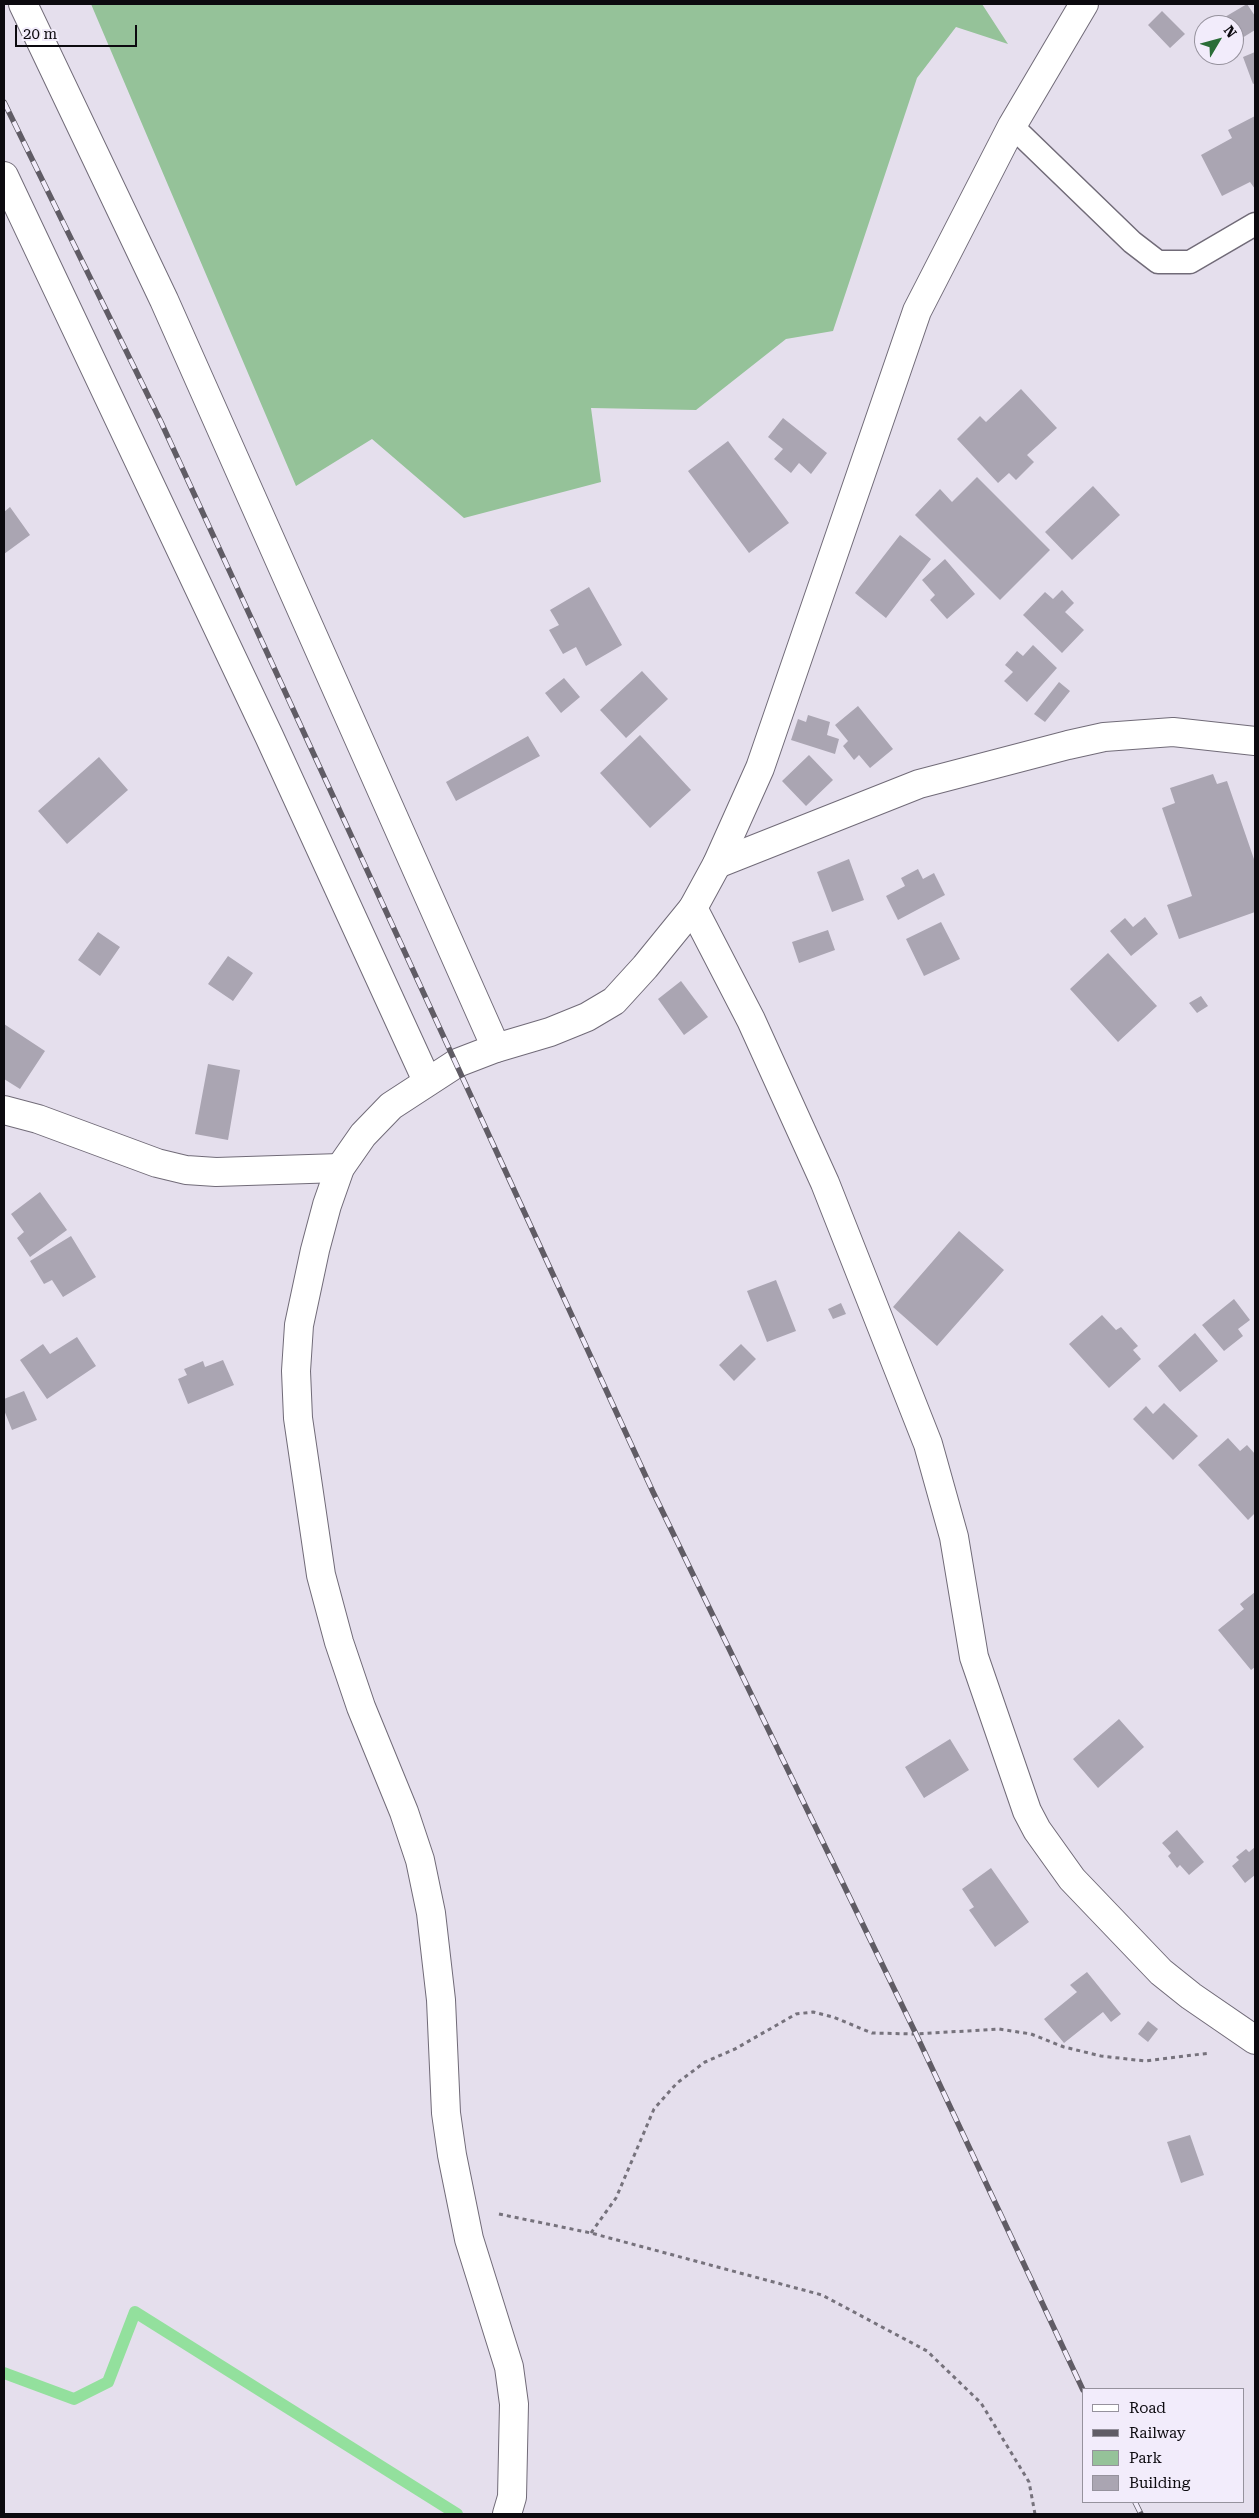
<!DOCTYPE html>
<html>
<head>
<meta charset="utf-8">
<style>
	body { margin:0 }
	#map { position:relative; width:1259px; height:2518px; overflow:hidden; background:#e5dfed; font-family:"Roboto Serif",serif }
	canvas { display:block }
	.frame { position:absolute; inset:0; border:5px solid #0c0a0f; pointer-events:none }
	.legend { position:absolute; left:1082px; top:2388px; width:162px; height:115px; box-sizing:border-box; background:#f2ecfb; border:1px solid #96929d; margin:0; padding:6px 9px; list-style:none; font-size:15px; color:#0c0a0f }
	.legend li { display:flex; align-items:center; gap:10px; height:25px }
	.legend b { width:25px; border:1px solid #96929d }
	.north { position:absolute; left:1194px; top:15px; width:50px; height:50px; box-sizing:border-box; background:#f2ecfb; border:1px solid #96929d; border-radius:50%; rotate:53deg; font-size:14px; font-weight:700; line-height:20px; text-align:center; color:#0c0a0f }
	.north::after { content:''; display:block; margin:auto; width:18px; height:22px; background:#2a6d37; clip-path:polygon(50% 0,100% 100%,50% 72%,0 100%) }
	.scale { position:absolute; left:15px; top:25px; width:122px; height:22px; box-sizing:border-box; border:2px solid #0c0a0f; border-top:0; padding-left:6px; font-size:15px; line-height:18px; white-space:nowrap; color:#0c0a0f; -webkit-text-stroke:4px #f2ecfb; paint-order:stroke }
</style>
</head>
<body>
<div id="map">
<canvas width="1259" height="2518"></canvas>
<div class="frame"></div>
<ul class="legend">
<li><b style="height:6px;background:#fff"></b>Road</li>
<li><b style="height:6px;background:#605c65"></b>Railway</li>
<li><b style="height:14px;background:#95c299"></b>Park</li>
<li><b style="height:14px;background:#aaa5b2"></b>Building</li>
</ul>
<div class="north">N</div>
<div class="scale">20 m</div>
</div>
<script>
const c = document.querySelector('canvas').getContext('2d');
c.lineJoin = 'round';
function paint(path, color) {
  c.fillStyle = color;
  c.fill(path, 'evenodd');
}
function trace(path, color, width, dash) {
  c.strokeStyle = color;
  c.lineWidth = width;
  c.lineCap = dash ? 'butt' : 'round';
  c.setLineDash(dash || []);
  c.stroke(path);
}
paint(new Path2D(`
	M91,4H982L1008,44L956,27L917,78L833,331L786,339L696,410L591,408L601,482L464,518L372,439L296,486Z`), '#95c299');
trace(new Path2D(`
	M4,2373L74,2399L108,2382L135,2312L457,2514`), '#93e09d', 12);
paint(new Path2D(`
	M1247,4L1255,16V30L1234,43V25L1213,24Z
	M1162,11L1185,34L1170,48L1148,25Z
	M1255,52V83L1253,84L1243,57Z
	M1255,116V189L1250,182L1222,196L1201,155L1232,138L1228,130Z
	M1021,389L1057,428L1027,455L1034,462L1016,480L1009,473L998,483L957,439L980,416L986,422Z
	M783,418L827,453L811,474L799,463L791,473L774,459L783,449L768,437Z
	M728,441L789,523L749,553L688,471Z
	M977,477L1050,550L1000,600L915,515L940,489L952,502Z
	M1093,486L1120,515L1072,560L1045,532Z
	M10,507L30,535L4,554V512Z
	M900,535L931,559L886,618L855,593Z
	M945,559L975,594L947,619L930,600L935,595L922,580Z
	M589,587L622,645L586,666L576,647L563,654L549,630L559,625L550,610Z
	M1062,590L1074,603L1065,612L1084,630L1062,653L1023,615L1045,592L1053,599Z
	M1033,645L1057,668L1027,702L1004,681L1013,672L1005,665L1017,651L1023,656Z
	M642,671L668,699L626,738L600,710Z
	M564,678L580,697L561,713L545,693Z
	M1059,682L1070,691L1045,722L1034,714Z
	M858,706L893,749L870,768L859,755L854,760L843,746L848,741L835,725Z
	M808,715L830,722L827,735L839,739L835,754L791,740L798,719L806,722Z
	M640,735L691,790L650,828L600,773Z
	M528,736L540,756L456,801L446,782Z
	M809,755L833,780L806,806L782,781Z
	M99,757L128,790L67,844L38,811Z
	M1213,774L1217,784L1227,781L1255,862V912L1179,939L1167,905L1192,896L1162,808L1175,803L1170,788Z
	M849,859L864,900L832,912L817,872Z
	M918,869L923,879L934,873L945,895L898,920L886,896L905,886L901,878Z
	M1145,917L1158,934L1131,956L1110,931L1125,918L1133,927Z
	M941,922L960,959L924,976L906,939Z
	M828,930L835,950L799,963L792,942Z
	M98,932L120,947L100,976L78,960Z
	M1108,953L1157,1006L1118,1042L1070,989Z
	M228,956L253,973L233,1001L208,984Z
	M681,981L708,1017L684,1035L658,999Z
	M1201,996L1208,1006L1197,1013L1189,1003Z
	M4,1024L45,1051L20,1089L4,1079Z
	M208,1064L240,1070L228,1140L195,1134Z
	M40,1192L67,1230L30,1257L17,1238L24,1232L11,1214Z
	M959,1231L1004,1270L937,1346L893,1307Z
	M71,1236L96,1277L63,1297L52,1280L44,1284L30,1261Z
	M776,1280L796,1331L767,1342L747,1291Z
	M1234,1299L1250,1320L1238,1329L1243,1336L1224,1351L1202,1325Z
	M841,1303L846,1314L833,1319L828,1309Z
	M1102,1315L1116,1330L1121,1327L1138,1346L1133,1350L1141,1359L1109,1388L1069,1344Z
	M1195,1333L1218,1361L1180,1392L1158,1366Z
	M77,1337L96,1366L47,1399L20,1360L43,1344L50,1354Z
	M741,1344L756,1359L734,1381L719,1365Z
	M223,1360L234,1385L188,1404L178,1379L187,1375L184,1369L203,1361L205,1367Z
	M24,1391L37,1420L12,1430L4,1410V1399Z
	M1164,1403L1198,1436L1173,1460L1133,1419L1146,1406L1153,1414Z
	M1228,1438L1240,1451L1247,1445L1255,1454V1513L1248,1520L1198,1465Z
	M1255,1592V1667L1251,1670L1218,1630L1244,1609L1240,1604Z
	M1119,1719L1144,1747L1098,1788L1073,1759Z
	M950,1739L969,1770L924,1798L905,1767Z
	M1177,1830L1204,1862L1189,1875L1180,1865L1177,1868L1168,1856L1171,1853L1162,1843Z
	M1255,1847V1875L1245,1883L1232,1866L1239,1860L1236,1857L1246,1849L1249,1852Z
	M991,1868L1029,1922L995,1947L969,1910L974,1907L962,1889Z
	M1087,1972L1121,2014L1111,2022L1103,2012L1064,2043L1044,2019L1077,1992L1070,1985Z
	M1148,2021L1158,2029L1148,2042L1138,2034Z
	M1190,2135L1204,2175L1181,2183L1167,2142Z`), '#aaa5b2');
const service = new Path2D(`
	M1012,126L1132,242L1158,262H1190L1255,224`);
const minor = new Path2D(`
	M23,4L164,300L496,1048
	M4,176L269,736L427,1081
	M717,864L919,784L1068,745L1104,737L1173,732L1255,741
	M693,908L751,1020L825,1183L928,1444L954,1537L974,1657L1027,1811L1037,1830L1072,1879L1161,1972L1191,1996L1255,2040
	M4,1110L38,1119L157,1163L186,1170L216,1172L340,1168`);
const tertiary = new Path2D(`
	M507,2514L512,2497L514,2404L509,2367L469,2239L452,2155L446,2113L441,2000L431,1913L420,1860L404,1812L361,1707L339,1642L321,1575L298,1418L296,1371L299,1325L315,1250L327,1205L340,1168L363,1135L391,1106L457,1063L496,1048L550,1032L587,1017L614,1001L645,967L693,908L717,864L760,768L917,311L1012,126L1084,4`);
trace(service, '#716b78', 25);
trace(minor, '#716b78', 30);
trace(tertiary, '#716b78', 30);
trace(new Path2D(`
	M499,2214L591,2233L822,2295L927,2351L981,2403L1029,2482L1035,2514
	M591,2233L616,2198L654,2109L677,2083L705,2062L735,2049L796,2014L813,2012L833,2017L872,2033L916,2034L999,2029L1031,2034L1064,2047L1101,2056L1145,2061L1210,2053`), '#76727c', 3, [4, 4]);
trace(service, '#fff', 22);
trace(minor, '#fff', 28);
trace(tertiary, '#fff', 28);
const rail = new Path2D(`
	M4,102L161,422L653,1492L916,2034L1083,2390
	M1135,2502L1141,2514`);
trace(rail, '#605c65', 5.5);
trace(rail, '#f2ecfb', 4, [11]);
</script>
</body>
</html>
